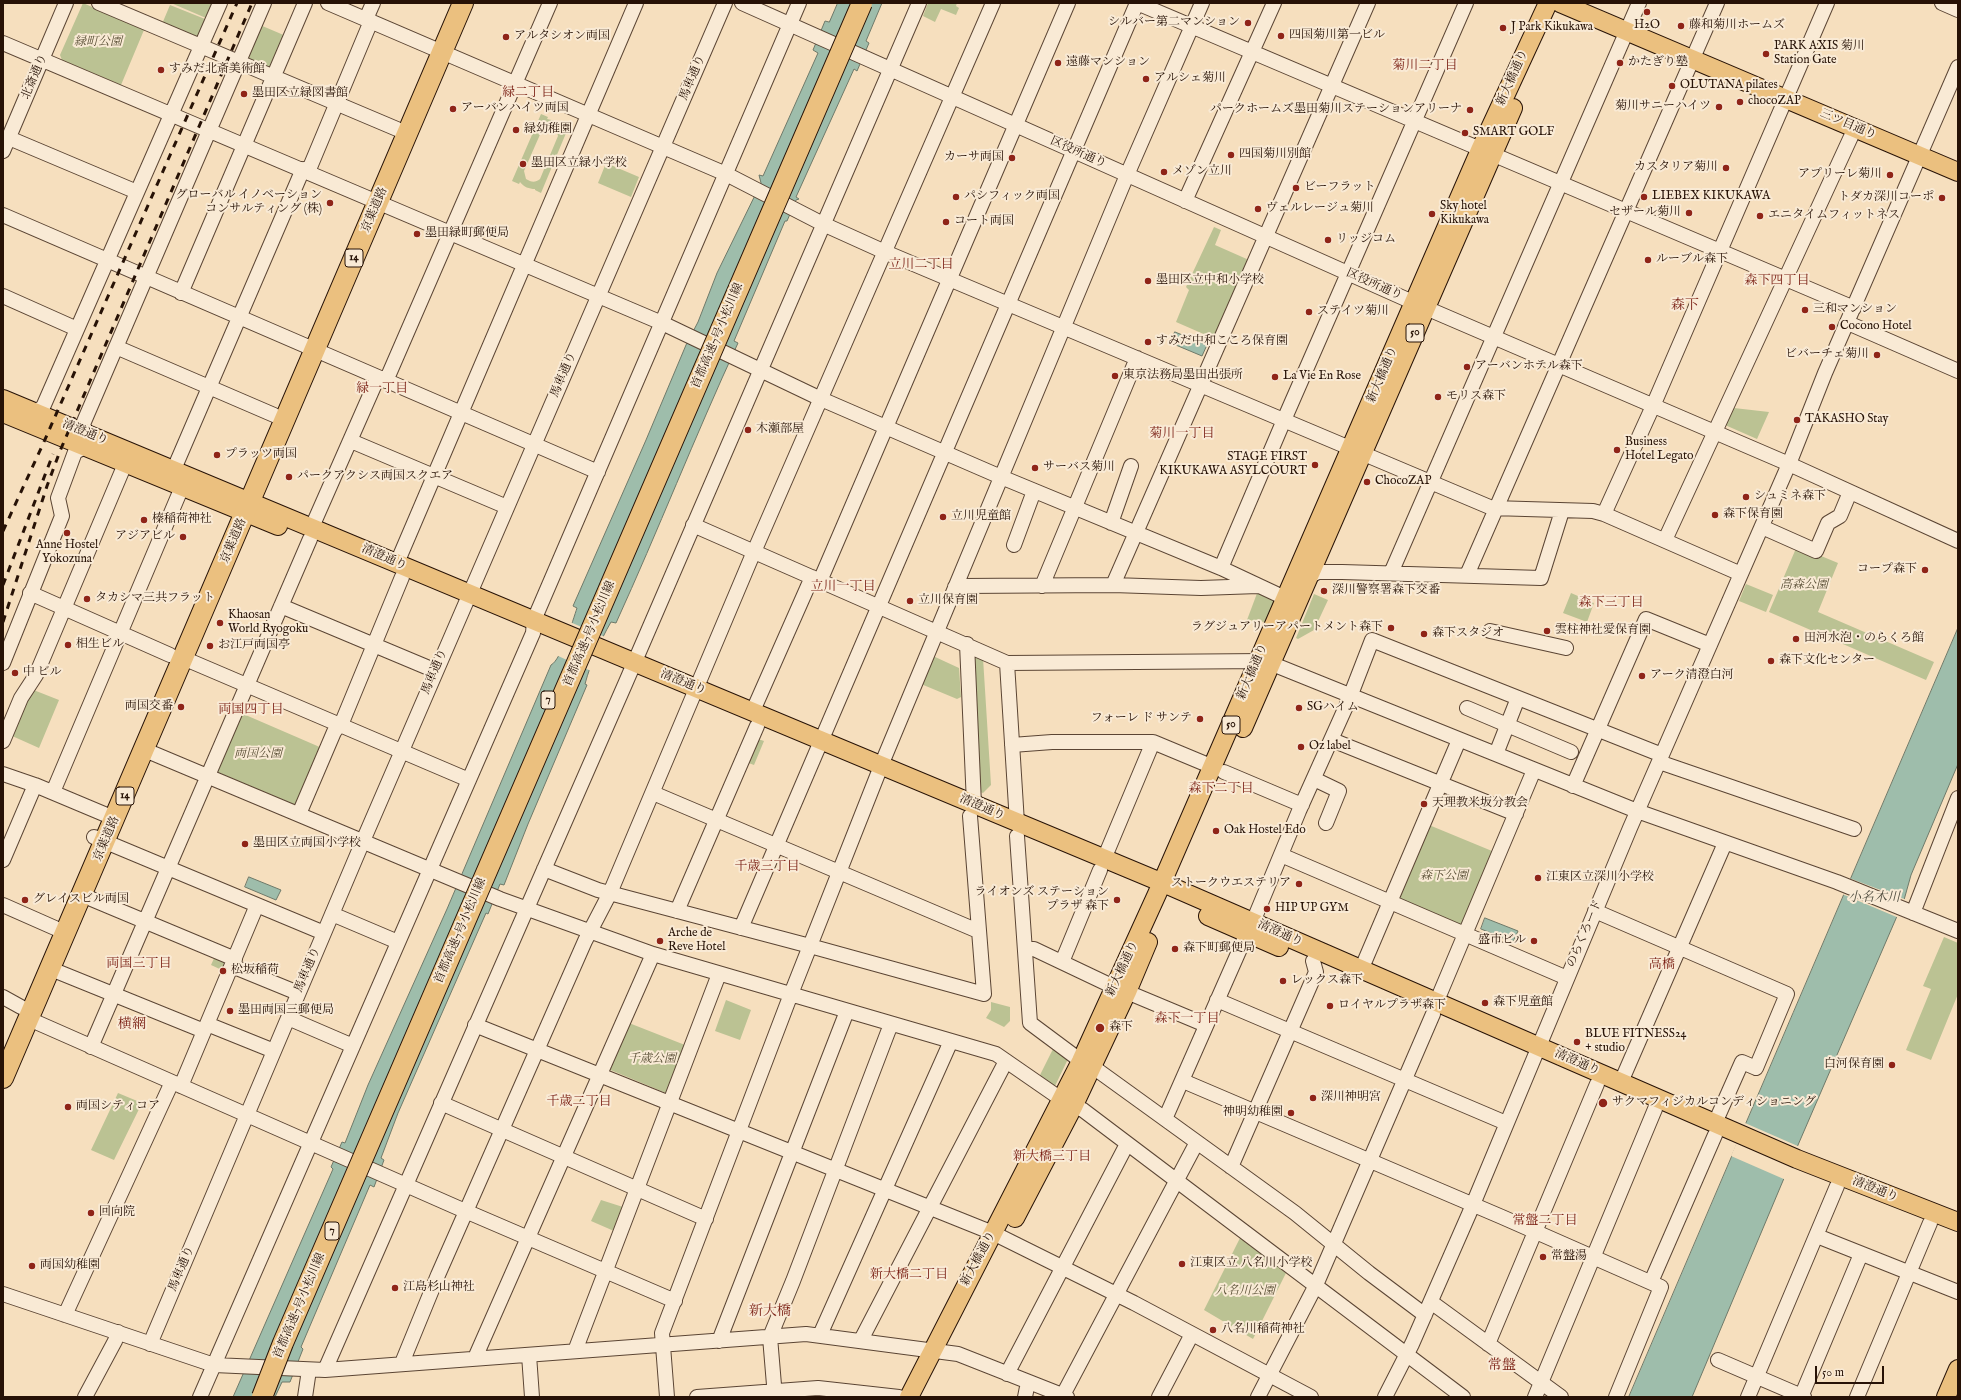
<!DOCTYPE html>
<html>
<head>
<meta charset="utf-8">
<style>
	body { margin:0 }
	#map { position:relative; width:1961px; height:1400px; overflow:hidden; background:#f6dfbe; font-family:"IM FELL English",serif }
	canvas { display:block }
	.frame { position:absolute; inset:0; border:4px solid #271206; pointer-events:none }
	.scale { position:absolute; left:1815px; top:1366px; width:69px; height:18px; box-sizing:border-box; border:2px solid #271206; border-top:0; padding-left:5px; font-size:12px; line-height:14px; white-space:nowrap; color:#271206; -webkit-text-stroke:3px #f9ead5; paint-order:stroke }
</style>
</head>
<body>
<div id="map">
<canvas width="1961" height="1400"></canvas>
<div class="frame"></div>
<div class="scale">50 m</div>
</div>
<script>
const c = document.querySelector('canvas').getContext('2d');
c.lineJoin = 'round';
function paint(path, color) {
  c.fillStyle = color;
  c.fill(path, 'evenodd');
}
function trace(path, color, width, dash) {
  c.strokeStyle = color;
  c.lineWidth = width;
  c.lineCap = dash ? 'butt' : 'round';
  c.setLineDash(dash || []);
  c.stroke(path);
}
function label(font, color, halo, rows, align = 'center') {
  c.font = font + ' "IM FELL English","Noto Serif JP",serif';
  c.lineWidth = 4;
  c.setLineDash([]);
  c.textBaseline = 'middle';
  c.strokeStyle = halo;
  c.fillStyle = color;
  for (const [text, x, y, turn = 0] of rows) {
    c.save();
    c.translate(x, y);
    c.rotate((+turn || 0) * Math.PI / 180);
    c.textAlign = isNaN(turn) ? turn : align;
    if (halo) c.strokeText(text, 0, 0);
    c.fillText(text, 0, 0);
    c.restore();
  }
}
paint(new Path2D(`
	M83,3L144,30L121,85L62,60L60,55Z
	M171,3H212L206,18Z
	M928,3H957L956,6L959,8L956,15L941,9L935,22L923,16Z
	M170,5L205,19L197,39L162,24Z
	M260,25L286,36L271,71L244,60Z
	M541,114L548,117L547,119L556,121L562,126L563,124L569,126L541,193L535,190V189C529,189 524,187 520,182L519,184L512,181ZM550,126L556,129L558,136L540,179C535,183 531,182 526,179L524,171L542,130Z
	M606,163L639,177L631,197L598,183Z
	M1214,227L1221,230L1215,245L1249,260L1215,339L1176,322L1189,290L1186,287Z
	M1734,408L1769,412L1757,439L1725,425Z
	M1797,546L1838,563L1818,612L1934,662L1926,680L1769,612Z
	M1746,584L1773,595L1766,612L1739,601Z
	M1259,588L1283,599L1273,623L1247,620Z
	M1571,593L1594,603L1587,622L1563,613Z
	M1314,594L1328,600L1314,630L1298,639L1296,638Z
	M933,656L959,668L961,697L957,699L921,684Z
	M976,656L983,658L991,785L983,793L978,791L971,658Z
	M31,689L59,700L39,748L10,735Z
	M241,713L322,748L298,806L217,772Z
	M755,738L764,741L754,765L746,762Z
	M1429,825L1492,851L1461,927L1400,901L1398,897Z
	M1944,937L1958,943V994L1931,1060L1906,1050L1931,989L1923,986Z
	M216,954L229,959L224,971L211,965Z
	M726,1000L751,1010L740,1040L715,1031Z
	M991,1002L1010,1007V1021L1004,1027L986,1018L991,1010Z
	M629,1023L685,1045L666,1093L608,1069Z
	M1054,1047L1068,1059L1055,1086L1040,1075Z
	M118,1093L142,1103L114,1160L91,1150Z
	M601,1200L623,1207L614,1231L591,1221Z
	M1240,1238L1286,1273L1253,1339L1204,1310Z`), '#bbc293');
const water = new Path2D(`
	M838,3H882L866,41L869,43L857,71L854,69L796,197L799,199L796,200L787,221H785L734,341L738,343C695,436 658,531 616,623L611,622C600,641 591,662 585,684L587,685L528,824L504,885L500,884L488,914L486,913L398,1113L381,1158L384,1160L374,1187L370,1185L301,1347L303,1349L290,1382H282L275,1397H233L333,1169L331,1167L342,1142L345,1143L368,1085L447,909L551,665C561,660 573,620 577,608L573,606L646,440L686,345L698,322L717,273L761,183L759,175L763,176L818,53L813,50L825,21L829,22Z
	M1175,332L1207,345L1202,356L1171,343Z
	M1958,628V764L1911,875L1904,900L1798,1145L1692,1397H1629Z
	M249,877L281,890L276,900L245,887Z
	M1485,918L1518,931L1513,942L1481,929Z`);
paint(water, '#9ebdab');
trace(water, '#6e7969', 1);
paint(new Path2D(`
	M570,622L605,637L591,671L556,655Z
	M1849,878L1907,900L1899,918L1842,894Z
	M1745,1123L1800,1147L1786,1180L1731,1156Z`), '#f6dfbe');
const minor = new Path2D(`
	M99,3L397,129
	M328,3L726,174L823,224L885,252L1492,508L1593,511L1604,514L1741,574
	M742,3L1426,308L1789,464L1958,541
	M1137,3L1854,308
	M1942,3L1958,10
	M366,19L373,3
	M3,43L662,323L821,399L1001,477L1221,568L1285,598
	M9,138L137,192
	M3,151L66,3
	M308,172L371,21
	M1185,201L1274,3
	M3,215L598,472
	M181,293L305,3
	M3,296L77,329
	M1848,323L1958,371
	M116,347L274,415
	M386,381L550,3
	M35,412L43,407L220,3
	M86,433L83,424L264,3
	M351,441L507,507
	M174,469L303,169
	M1604,514L1653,406L1827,3
	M1111,523L1131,466
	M693,525L1007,663L1265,661L1637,811L1837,882L1958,931
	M312,527L378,377
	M1762,527L1816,551L1828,523L1840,516L1850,492
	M1665,540L1855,128
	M1014,545L1034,491
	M397,563L636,3
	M1221,568L1284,420L1466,3
	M1391,573L1639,3
	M1467,575L1717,3
	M1310,576L1318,572H1342L1541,578L1562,511
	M820,581L1068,3
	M1113,585L1368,3
	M1042,586L1137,358
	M955,587L963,586L1113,585L1201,588L1258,586
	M30,593L170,655
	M281,606L436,671
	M1490,631L1566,648
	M967,644L974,804
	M183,658L469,780
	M3,663L62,516L58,498L75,452L85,447
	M1007,663L1017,823
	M1467,708L1571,752
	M752,713L812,577
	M1332,740L1516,814
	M3,741L21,698L36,675L125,464
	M1012,745L1052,742H1153L1213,767
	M145,750L500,899L589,931L653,954L996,1054L1061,1099L1083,1110L1463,1397
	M1496,754L1518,698
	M1659,762L1854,829
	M1224,772L1302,805
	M3,774L35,785L116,819
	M1314,779L1339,791L1326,823
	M1573,786L1646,619L1710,645
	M53,792L182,487
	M653,793L978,931
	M299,814L334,732L343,720L402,577
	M1017,836L1030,1023L1081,1061
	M94,837L324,933
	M1281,855L1567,978
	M1104,859L1153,742
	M3,860L35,785
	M544,869L598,890L810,946L984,994L970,816
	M82,895L235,959
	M3,905L55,928
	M677,911L757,726
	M1595,911L1787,994L1756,1068L1742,1062L1715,1123
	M1913,913L1958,798
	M332,914L398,942
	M1253,922L1299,811L1348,702L1372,640L1662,755
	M741,928L1137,3
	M1026,949H1034L1114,987
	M1062,962L1100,870
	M232,966L298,993
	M51,969L204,1031
	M1361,970L1459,740
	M1127,992L1206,1025
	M3,997L21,1007
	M1217,1000L1506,1123
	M1436,1003L1534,770
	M288,1018L353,1046
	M29,1019L456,1207L675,1301
	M207,1024L274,1051
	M475,1025L993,1233L1134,1303L1311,1397
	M91,1047L310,539
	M1093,1067L1295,1213L1369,1273L1425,1315
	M1183,1081L1502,1217L1661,1287L1616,1397
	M1621,1082L1725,843
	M181,1086L257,905
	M441,1103L706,1219
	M1165,1119L1247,933
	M1231,1167L1316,972L1313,961
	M1817,1236L1958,1292
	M1651,1282L1715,1135
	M3,1294L214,1365L325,1370L806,1334L958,1354L1067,1397
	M1431,1302L1561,1397
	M65,1315L172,1082
	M820,1335L951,1041
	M861,1340L1006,1061
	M719,1341L847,1011
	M150,1344L363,841L725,3
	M1488,1344L1597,1084
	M575,1351L719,974
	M529,1355L532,1397
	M475,1358L653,954
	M1718,1360L1804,1397
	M402,1363L438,1275L585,941L610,893L750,561L993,3
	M325,1370L626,682L919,3
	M1007,1374L1127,1144
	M1063,1395L1197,1142
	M85,1397L115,1341L118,1332
	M200,1397L533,633L534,620L799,3
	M305,1397L309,1370
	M667,1397L662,1333L791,994L885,756L1127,175L1202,3
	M697,1397L818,1388L899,1397
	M775,1397L770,1337L793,1281L891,1024
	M1025,1397L1028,1382
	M1159,1397L1192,1334
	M1258,1397L1316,1285L1433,1014
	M1385,1397L1412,1344L1469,1214L1630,828L1789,464L1825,373L1958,67
	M1535,1397L1655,1109
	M1748,1397L1837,1186
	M1801,1397L1861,1254
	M1857,1397L1930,1223`);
const major = new Path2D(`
	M1560,3L1958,172
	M3,399L1163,883L1797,1159L1958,1222
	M3,413L278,526
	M1243,728L1513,108
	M1208,916L1279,947
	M1015,1218L1074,1105L1127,992L1148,942
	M909,1397L1081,1061L1157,894L1480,150L1548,3
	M1946,1397L1958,1369`);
const highway = new Path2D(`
	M3,1078L463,3`);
trace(minor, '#5b4534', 16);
trace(major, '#271206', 20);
trace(highway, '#271206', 22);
trace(minor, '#f9ead5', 14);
trace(major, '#ebc07f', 18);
trace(highway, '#ebc07f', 20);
trace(new Path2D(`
	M3,531L43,444L237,3
	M3,585L53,454
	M3,622L47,486L60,451L252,3`), '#271206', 3, [7, 7]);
const highwayBridge = new Path2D(`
	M262,1397L283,1343L862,3`);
trace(highwayBridge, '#271206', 22, []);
trace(highwayBridge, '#ebc07f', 20);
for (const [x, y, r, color] of [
	[1647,12,4,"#8f2418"],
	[1248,23,4,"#8f2418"],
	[1681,26,4,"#8f2418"],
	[1503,28,4,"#8f2418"],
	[1281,36,4,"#8f2418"],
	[506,37,4,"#8f2418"],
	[1766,54,4,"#8f2418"],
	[1058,63,4,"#8f2418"],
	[1620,63,4,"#8f2418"],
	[161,70,4,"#8f2418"],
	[1146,79,4,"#8f2418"],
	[1672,86,4,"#8f2418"],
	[244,94,4,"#8f2418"],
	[1740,102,4,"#8f2418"],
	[1719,107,4,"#8f2418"],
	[453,109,4,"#8f2418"],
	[1470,110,4,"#8f2418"],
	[516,130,4,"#8f2418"],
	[1465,133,4,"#8f2418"],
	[1231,155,4,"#8f2418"],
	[1012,158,4,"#8f2418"],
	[523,164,4,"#8f2418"],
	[1726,168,4,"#8f2418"],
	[1164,172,4,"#8f2418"],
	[1890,175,4,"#8f2418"],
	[1296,188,4,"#8f2418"],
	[956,197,4,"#8f2418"],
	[1644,197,4,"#8f2418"],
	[1942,198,4,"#8f2418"],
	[330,203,4,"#8f2418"],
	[1258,209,4,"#8f2418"],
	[1689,213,4,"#8f2418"],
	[1432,214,4,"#8f2418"],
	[1760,216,4,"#8f2418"],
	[946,222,4,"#8f2418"],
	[417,234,4,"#8f2418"],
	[1328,240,4,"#8f2418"],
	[1648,260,4,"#8f2418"],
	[1148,281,4,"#8f2418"],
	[1805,310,4,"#8f2418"],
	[1309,312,4,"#8f2418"],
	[1832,327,4,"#8f2418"],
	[1148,342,4,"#8f2418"],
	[1877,355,4,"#8f2418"],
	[1467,367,4,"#8f2418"],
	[1115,376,4,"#8f2418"],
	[1275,377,4,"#8f2418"],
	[1438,397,4,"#8f2418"],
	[1797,420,4,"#8f2418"],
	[748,430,4,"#8f2418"],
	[1617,450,4,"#8f2418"],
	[217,455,4,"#8f2418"],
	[1315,465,4,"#8f2418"],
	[1035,468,4,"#8f2418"],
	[289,477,4,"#8f2418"],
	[1367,482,4,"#8f2418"],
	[1746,497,4,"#8f2418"],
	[1715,515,4,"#8f2418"],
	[943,517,4,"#8f2418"],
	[144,520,4,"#8f2418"],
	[67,533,4,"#8f2418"],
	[183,537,4,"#8f2418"],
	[1925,570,4,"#8f2418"],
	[1324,591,4,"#8f2418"],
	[87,599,4,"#8f2418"],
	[910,601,4,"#8f2418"],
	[220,623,4,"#8f2418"],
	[1391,628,4,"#8f2418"],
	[1547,631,4,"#8f2418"],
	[1424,634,4,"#8f2418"],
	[1796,639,4,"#8f2418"],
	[68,645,4,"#8f2418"],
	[210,646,4,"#8f2418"],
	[1771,661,4,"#8f2418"],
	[15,673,4,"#8f2418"],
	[1642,676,4,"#8f2418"],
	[181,707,4,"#8f2418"],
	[1299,708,4,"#8f2418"],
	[1200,719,4,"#8f2418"],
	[1301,747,4,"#8f2418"],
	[1424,804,4,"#8f2418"],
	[1216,831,4,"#8f2418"],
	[245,844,4,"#8f2418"],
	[1538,878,4,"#8f2418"],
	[1299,884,4,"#8f2418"],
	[25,900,4,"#8f2418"],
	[1117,900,4,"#8f2418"],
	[1267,909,4,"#8f2418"],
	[660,941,4,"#8f2418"],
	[1534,941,4,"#8f2418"],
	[1175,949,4,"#8f2418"],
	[223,971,4,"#8f2418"],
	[1283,981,4,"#8f2418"],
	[1485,1003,4,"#8f2418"],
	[1330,1006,4,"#8f2418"],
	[230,1011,4,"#8f2418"],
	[1100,1028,5,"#8f2418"],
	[1577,1042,4,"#8f2418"],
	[1892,1065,4,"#8f2418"],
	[1313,1098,4,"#8f2418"],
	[1603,1103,5,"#8f2418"],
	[68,1107,4,"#8f2418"],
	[1291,1113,4,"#8f2418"],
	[91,1213,4,"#8f2418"],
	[1543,1257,4,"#8f2418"],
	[1182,1264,4,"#8f2418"],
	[32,1266,4,"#8f2418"],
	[395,1288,4,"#8f2418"],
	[1213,1330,4,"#8f2418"]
]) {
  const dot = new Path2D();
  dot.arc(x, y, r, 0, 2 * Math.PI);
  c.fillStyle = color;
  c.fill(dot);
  trace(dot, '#f9ead5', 1.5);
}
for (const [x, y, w] of [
	[354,258,18],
	[1415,333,18],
	[548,700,14],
	[1231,725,18],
	[125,796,18],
	[332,1231,14]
]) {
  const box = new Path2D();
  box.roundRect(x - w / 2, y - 9, w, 18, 3);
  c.fillStyle = '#f9ead5';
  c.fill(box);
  trace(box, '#271206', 1);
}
label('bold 11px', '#271206', null, [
	["14",354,258],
	["50",1415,333],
	["7",548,700],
	["50",1231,725],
	["14",125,796],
	["7",332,1231]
]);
label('12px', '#271206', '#f9ead5', [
	["シルバー第二マンション",1240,23,"right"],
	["H2O",1647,26,"center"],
	["藤和菊川ホームズ",1689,26],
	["J Park Kikukawa",1511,28],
	["四国菊川第一ビル",1289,36],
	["アルタシオン両国",514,37],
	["PARK AXIS 菊川",1774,47],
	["Station Gate",1774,61],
	["遠藤マンション",1066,63],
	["かたぎり塾",1628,63],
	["すみだ北斎美術館",169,70],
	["アルシェ菊川",1154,79],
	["OLUTANA pilates",1680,86],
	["墨田区立緑図書館",252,94],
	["chocoZAP",1748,102],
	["菊川サニーハイツ",1711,107,"right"],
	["アーバンハイツ両国",461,109],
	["パークホームズ墨田菊川ステーションアリーナ",1462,110,"right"],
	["緑幼稚園",524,130],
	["SMART GOLF",1473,133],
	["四国菊川別館",1239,155],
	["カーサ両国",1004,158,"right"],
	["墨田区立緑小学校",531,164],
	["カスタリア菊川",1718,168,"right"],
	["メゾン立川",1172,172],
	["アプリーレ菊川",1882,175,"right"],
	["ビーフラット",1304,188],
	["グローバル イノベーション",322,196,"right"],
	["コンサルティング (株)",322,210,"right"],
	["パシフィック両国",964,197],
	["LIEBEX KIKUKAWA",1652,197],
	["トダカ深川コーポ",1934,198,"right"],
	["Sky hotel",1440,207],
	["Kikukawa",1440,221],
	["ヴェルレージュ菊川",1266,209],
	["セザール菊川",1681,213,"right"],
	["エニタイムフィットネス",1768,216],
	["コート両国",954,222],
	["墨田緑町郵便局",425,234],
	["リッジコム",1336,240],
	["ルーブル森下",1656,260],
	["墨田区立中和小学校",1156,281],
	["三和マンション",1813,310],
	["ステイツ菊川",1317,312],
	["Cocono Hotel",1840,327],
	["すみだ中和こころ保育園",1156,342],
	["ビバーチェ菊川",1869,355,"right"],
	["アーバンホテル森下",1475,367],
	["東京法務局墨田出張所",1123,376],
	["La Vie En Rose",1283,377],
	["モリス森下",1446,397],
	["TAKASHO Stay",1805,420],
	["木瀬部屋",756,430],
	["Business",1625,443],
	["Hotel Legato",1625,457],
	["プラッツ両国",225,455],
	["STAGE FIRST",1307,458,"right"],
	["KIKUKAWA ASYLCOURT",1307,472,"right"],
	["サーバス菊川",1043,468],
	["パークアクシス両国スクエア",297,477],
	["ChocoZAP",1375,482],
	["シュミネ森下",1754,497],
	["森下保育園",1723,515],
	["立川児童館",951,517],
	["榛稲荷神社",152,520],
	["アジアビル",175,537,"right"],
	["Anne Hostel",67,546,"center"],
	["Yokozuna",67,560,"center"],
	["コープ森下",1917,570,"right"],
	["深川警察署森下交番",1332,591],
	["タカシマ三共フラット",95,599],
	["立川保育園",918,601],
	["Khaosan",228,616],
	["World Ryogoku",228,630],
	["ラグジュアリーアパートメント森下",1383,628,"right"],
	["雲柱神社愛保育園",1555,631],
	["森下スタジオ",1432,634],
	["田河水泡・のらくろ館",1804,639],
	["相生ビル",76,645],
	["お江戸両国亭",218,646],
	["森下文化センター",1779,661],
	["中 ビル",23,673],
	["アーク清澄白河",1650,676],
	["両国交番",173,707,"right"],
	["SGハイム",1307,708],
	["フォーレ ド サンテ",1192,719,"right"],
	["Oz label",1309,747],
	["天理教米坂分教会",1432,804],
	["Oak Hostel Edo",1224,831],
	["墨田区立両国小学校",253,844],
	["江東区立深川小学校",1546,878],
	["ストークウエステリア",1291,884,"right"],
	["ライオンズ ステーション",1109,893,"right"],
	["プラザ 森下",1109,907,"right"],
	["グレイスビル両国",33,900],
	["HIP UP GYM",1275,909],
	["Arche de",668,934],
	["Reve Hotel",668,948],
	["盛市ビル",1526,941,"right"],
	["森下町郵便局",1183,949],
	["松坂稲荷",231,971],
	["レックス森下",1291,981],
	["森下児童館",1493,1003],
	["ロイヤルプラザ森下",1338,1006],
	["墨田両国三郵便局",238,1011],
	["森下",1109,1028],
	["BLUE FITNESS24",1585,1035],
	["+ studio",1585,1049],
	["白河保育園",1884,1065,"right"],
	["深川神明宮",1321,1098],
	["サクマフィジカルコンディショニング",1612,1103],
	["両国シティコア",76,1107],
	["神明幼稚園",1283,1113,"right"],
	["回向院",99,1213],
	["常盤湯",1551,1257],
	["江東区立 八名川小学校",1190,1264],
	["両国幼稚園",40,1266],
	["江島杉山神社",403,1288],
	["八名川稲荷神社",1221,1330]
], 'left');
label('italic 12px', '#5b5037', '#f9ead5', [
	["緑町公園",98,43],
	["高森公園",1804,586],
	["両国公園",258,755],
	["森下公園",1444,877],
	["千歳公園",652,1060],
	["八名川公園",1245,1292]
]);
label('12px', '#271206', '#f9ead5', [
	["北斎通り",35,77,-67],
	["馬車通り",693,78,-67],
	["新大橋通り",1513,78,-66],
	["三ツ目通り",1848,125,23],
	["区役所通り",1078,153,24],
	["京葉道路",375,210,-67],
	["区役所通り",1374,285,24],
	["首都高速7号小松川線",718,336,-67],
	["馬車通り",564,375,-67],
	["新大橋通り",1383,375,-67],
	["清澄通り",85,433,22],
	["京葉道路",234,541,-67],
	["清澄通り",384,558,23],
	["首都高速7号小松川線",590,634,-67],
	["馬車通り",435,672,-67],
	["新大橋通り",1253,672,-67],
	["清澄通り",683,683,22],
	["清澄通り",982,808,23],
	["京葉道路",107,839,-67],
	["首都高速7号小松川線",461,931,-67],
	["清澄通り",1280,934,24],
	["のらくろード",1585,934,-67],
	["新大橋通り",1123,969,-65],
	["馬車通り",308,970,-67],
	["清澄通り",1577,1063,24],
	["清澄通り",1875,1190,22],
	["新大橋通り",979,1259,-62],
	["馬車通り",182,1269,-67],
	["首都高速7号小松川線",300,1306,-67]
]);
label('13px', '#7a1f14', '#f9ead5', [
	["菊川二丁目",1425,66],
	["緑二丁目",528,93],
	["立川二丁目",921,265],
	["森下四丁目",1777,281],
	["緑一丁目",382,389],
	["菊川一丁目",1182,434],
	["立川一丁目",843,587],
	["森下三丁目",1611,603],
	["両国四丁目",251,710],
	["森下二丁目",1221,789],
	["千歳三丁目",767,867],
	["両国三丁目",139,964],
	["高橋",1662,965],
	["森下一丁目",1187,1019],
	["千歳二丁目",579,1102],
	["新大橋三丁目",1052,1157],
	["常盤二丁目",1545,1221],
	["新大橋二丁目",909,1275]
]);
label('italic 13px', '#514e40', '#f9ead5', [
	["小名木川",1874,898]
]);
label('14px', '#7a1f14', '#f9ead5', [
	["森下",1685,306],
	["横網",132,1025],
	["新大橋",770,1312],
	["常盤",1502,1366]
]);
</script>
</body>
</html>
